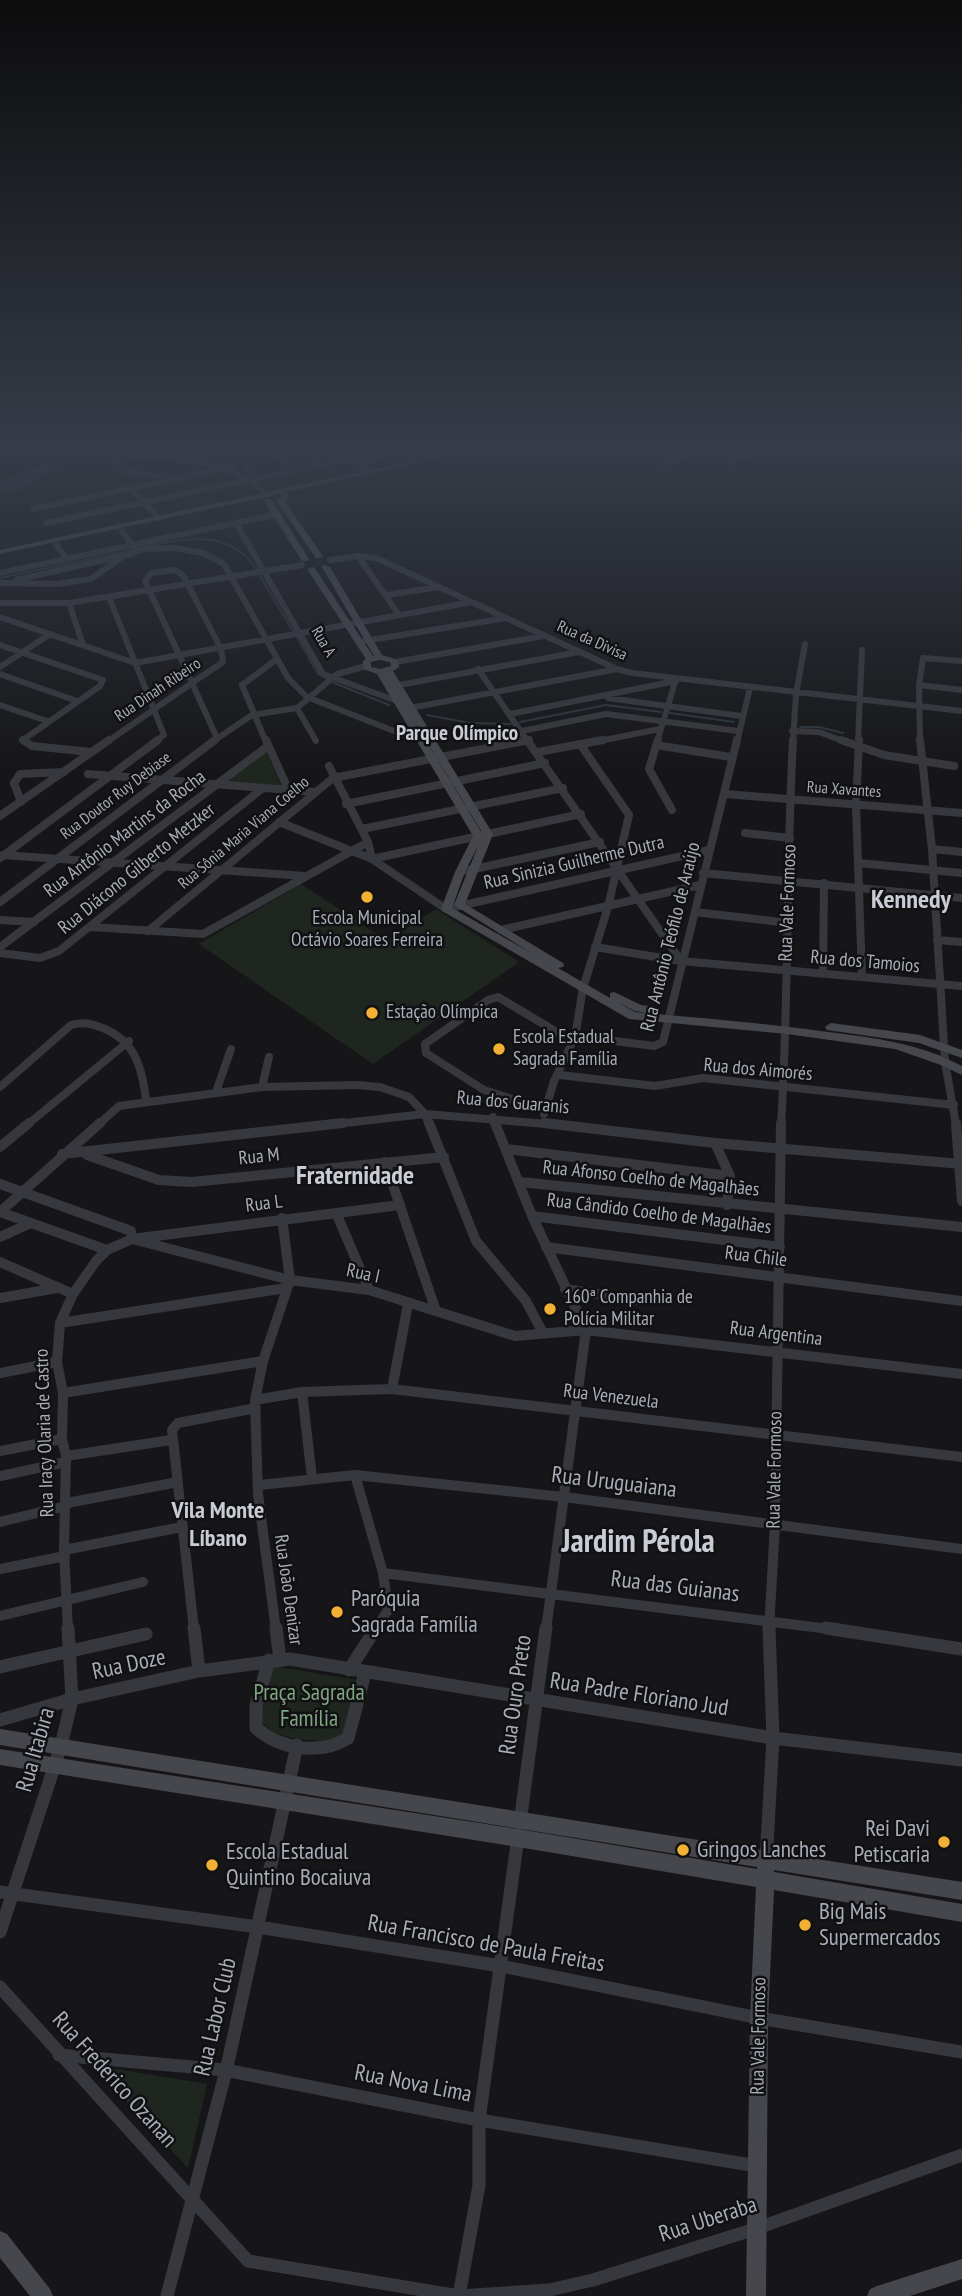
<!DOCTYPE html>
<html>
<head>
<meta charset="utf-8">
<style>
	body { margin:0 }
	canvas { display:block; background:#161618 }
</style>
</head>
<body>
<canvas width="962" height="2296"></canvas>
<script>
const c = document.querySelector('canvas').getContext('2d');
c.lineJoin = 'round';
function paint(path, color) {
  c.fillStyle = color;
  c.fill(path, 'evenodd');
}
function trace(path, color, width, dash) {
  c.strokeStyle = color;
  c.lineWidth = width;
  c.lineCap = dash ? 'butt' : 'round';
  c.setLineDash(dash || []);
  c.stroke(path);
}
function label(font, color, halo, rows, align = 'center') {
  c.font = font + ' "PT Sans Narrow",sans-serif';
  c.lineWidth = 5;
  c.setLineDash([]);
  c.textBaseline = 'middle';
  c.strokeStyle = halo;
  c.fillStyle = color;
  for (const [text, x, y, turn = 0] of rows) {
    c.save();
    c.translate(x, y);
    c.rotate((+turn || 0) * Math.PI / 180);
    c.textAlign = isNaN(turn) ? turn : align;
    if (halo) c.strokeText(text, 0, 0);
    c.fillText(text, 0, 0);
    c.restore();
  }
}
paint(new Path2D(`
	M0,450H81L0,461Z
	M265,749L282,787L223,782Z
	M301,884L387,941L436,909L519,962L373,1064L199,944Z
	M272,1666L357,1680L347,1732L332,1742C307,1739 272,1742 259,1717Z
	M92,2065L207,2084L188,2168Z`), '#1e261f');
paint(new Path2D(`
	M49,462L62,468L49,472L24,488L0,493V482Z`), '#2c353c');
trace(new Path2D(`
	M147,546C189,538 230,529 257,570
	M259,574L294,633
	M0,578L132,550
	M297,637L318,674L326,678
	M332,682L389,705
	M670,713L734,722
	M427,715L470,723L511,724
	M520,722L606,705L661,712
	M800,727H819L843,733`), '#2c353c', 2);
trace(new Path2D(`
	M230,450L253,474
	M269,450L292,471
	M308,450L323,465
	M344,450L369,473
	M105,451C168,465 215,447 267,495
	M114,454L126,472L168,477
	M383,455L405,450
	M728,463L760,450
	M361,465L388,450
	M662,465L701,450
	M132,488L158,518
	M33,509L232,467
	M46,523L353,458
	M236,523L323,674L397,701
	M122,531L136,549
	M56,545L67,559
	M358,556L399,615
	M330,560L358,556L376,558L617,669L632,673L962,711
	M175,570L183,575L221,649L223,662L192,683L145,581L151,573Z
	M0,573L278,514
	M16,580L122,556
	M0,583L57,584L91,579L122,557L145,549L174,548L203,553L224,564L288,678L307,697L412,738L425,739
	M387,595L439,587
	M109,597L164,735L155,742
	M0,603H69L302,565
	M69,603L83,645
	M0,617L135,663L472,602
	M364,641L506,618
	M0,645L103,680L100,686L23,740L25,742
	M395,662L544,636
	M0,667L50,634
	M478,669L528,742
	M0,674L77,701
	M192,683L217,738
	M399,685L579,652
	M919,685L962,690
	M608,698L741,716
	M0,705L47,721
	M297,708L337,674L366,666
	M297,708L316,741
	M405,709L617,669
	M510,714L676,681
	M522,731L606,714L738,731
	M792,731L819,732L846,742
	M107,742L192,683
	M212,742L252,715L297,708
	M266,742L242,685L277,659
	M521,742L529,740
	M594,742L660,729
	M657,742L676,679
	M737,742L750,688
	M793,742L796,694L805,644
	M858,742L862,650
	M920,742L919,685L923,658L962,661`), '#37383d', 6);
trace(new Path2D(`
	M23,740L32,746L91,752
	M266,740L288,789
	M527,740L681,961
	M658,740L649,769L672,810
	M841,740L884,755L954,766
	M859,740L856,805L862,977
	M920,740L932,849L945,1062L956,1125
	M656,745L731,757
	M538,752L603,740
	M329,766L368,842L372,859
	M88,774L315,792
	M725,794L962,813
	M21,802L14,783L20,774L64,772
	M346,804L545,763
	M0,816L109,740
	M279,822L372,859L446,909L709,850
	M362,829L563,788
	M745,833L790,838
	M932,849L962,852
	M3,855L305,876
	M0,858L158,740
	M372,859L581,814
	M859,863L962,873
	M460,872L600,842
	M703,873L962,898
	M0,902L215,740
	M695,912L789,923
	M0,920L34,922
	M91,927L203,934L368,842
	M501,930L700,885
	M148,931L333,778L529,740
	M937,940L962,942
	M0,947L268,746
	M595,947L681,961L962,986
	M0,953L40,958L59,951L263,788
	M823,973L824,883
	M560,1075L655,1086L703,1078L954,1105
	M0,1087L71,1025C83,1021 92,1024 103,1028C136,1042 142,1068 146,1100
	M262,1087L269,1057
	M216,1092L231,1049
	M546,1110L484,1090L426,1053L425,1044L488,1000L498,997L560,1034L654,1046L663,1042L737,740
	M544,1114L554,1081L575,1037L583,988L608,907L629,815L580,744
	M493,1117L496,1125
	M27,1125L129,1041
	M98,1125L119,1106L262,1087L357,1085L380,1087L409,1097L425,1114L429,1125
	M327,1125L425,1114L559,1125
	M781,1125C789,997 786,868 793,740`), '#37383d', 8);
trace(new Path2D(`
	M429,1123L476,1241L526,1301L543,1333
	M495,1123L532,1216L586,1330L546,1630
	M544,1123L715,1143L962,1164
	M956,1123L962,1201
	M715,1143L730,1176L727,1205
	M0,1147L29,1123
	M506,1149L730,1176
	M62,1154L343,1123
	M87,1155L159,1180L192,1182L444,1157
	M385,1162L435,1308
	M520,1182L962,1227
	M0,1184L131,1231L132,1239
	M0,1212L100,1123
	M0,1212L107,1250
	M337,1215L369,1290
	M532,1216L780,1247
	M0,1237L31,1223
	M136,1240L290,1280L369,1290L515,1336L586,1330L962,1374
	M546,1247L962,1301
	M0,1262L73,1294
	M565,1289L637,1300
	M0,1298L57,1288
	M60,1323L286,1288
	M0,1373L57,1362
	M392,1389L408,1304
	M302,1392L312,1478
	M63,1393L263,1361
	M255,1400L302,1392L392,1389L962,1457
	M0,1451L62,1439
	M66,1456L171,1440
	M355,1475L383,1573L388,1610L375,1630
	M0,1476L66,1462
	M260,1485L355,1475L564,1497L962,1549
	M67,1503L178,1482
	M0,1522L66,1506
	M64,1550L182,1527
	M0,1569L65,1556
	M383,1573L837,1630
	M0,1616L143,1582
	M68,1630L64,1550L66,1456L62,1439L63,1393L57,1362L60,1323L73,1294L96,1261L107,1250L132,1239L400,1205
	M194,1630L172,1430L178,1423L256,1408
	M276,1630L258,1494L255,1400L263,1361L290,1280L282,1218
	M769,1630L775,1524L781,1123`), '#37383d', 10);
trace(new Path2D(`
	M194,1628L199,1671
	M276,1628L280,1660
	M826,1628L962,1649
	M269,1660L256,1706V1728C280,1749 320,1756 348,1738L365,1673
	M0,1667L146,1634
	M349,1670L376,1628
	M0,1720L72,1699L199,1671L290,1659L773,1738L962,1760
	M520,1823L546,1628
	M766,1861L773,1738L769,1628
	M0,1892L258,1927L501,1966L759,2018L962,2052
	M0,1932L61,1746L72,1699L68,1628
	M0,1987L248,2261L459,2296
	M59,2055L225,2070L479,2120L757,2166
	M167,2296L227,2067L297,1745
	M459,2296L479,2185V2120L518,1837
	M460,2296L549,2290L593,2280L755,2229L962,2155`), '#37383d', 13);
paint(new Path2D(`
	M462,450H475L286,492L289,495L285,502L323,556L319,558H316L277,502L281,496L279,494L0,554V550Z
	M265,499H271L309,559L308,561H302L264,501Z
	M323,565L330,567L382,655L398,660L399,667L393,671L493,834L465,904L563,963L564,965L563,967L558,968L610,998V993L614,992L641,1005L657,1007L659,1010L653,1014L635,1011L617,1002L635,1012C700,1018 764,1023 828,1032C875,1038 919,1043 962,1066V1075L941,1065L895,1049L787,1034L629,1019L442,911L441,909L455,872L473,836L377,674L363,669V661L366,659L307,569L314,567L373,656H374L322,567ZM379,660L390,662L391,666L380,669L371,667V662ZM385,673L483,834V835ZM479,844L454,905L533,954L452,908L465,872Z
	M831,1023L920,1035L962,1050V1058L919,1043L827,1030L825,1027Z
	M0,1729L962,1882V1900L774,1870V1872L962,1904V1922L774,1890L768,2018L766,2296H746L750,2018L756,1887L518,1847L0,1765V1749L518,1829L757,1869V1867L0,1745Z
	M0,2231L7,2234L50,2289L53,2296H30L0,2258Z
	M962,2259V2279L910,2296H867L870,2289L877,2286Z`), '#45474d');
const sky = c.createLinearGradient(0, 0, 0, 771);
sky.addColorStop(0, '#0c0c0d');
sky.addColorStop(0.58, '#363c48');
sky.addColorStop(1, '#363c4800');
c.fillStyle = sky;
c.fillRect(0, 0, 962, 771);
for (const [x, y, r, color] of [
	[367,897,7,"#f2b134"],
	[372,1013,7,"#f2b134"],
	[499,1049,7,"#f2b134"],
	[550,1309,7,"#f2b134"],
	[337,1612,7,"#f2b134"],
	[944,1842,7,"#f2b134"],
	[683,1850,7,"#f2b134"],
	[212,1865,7,"#f2b134"],
	[805,1925,7,"#f2b134"]
]) {
  const dot = new Path2D();
  dot.arc(x, y, r, 0, 2 * Math.PI);
  c.fillStyle = color;
  c.fill(dot);
  trace(dot, '#111113', 2.5);
}
label('16px', '#a8adb8', '#111113', [
	["Rua da Divisa",592,641,24],
	["Rua A",323,642,60],
	["Rua Dinah Ribeiro",158,690,-34],
	["Rua Xavantes",844,790,4],
	["Rua Doutor Ruy Debiase",116,796,-37],
	["Rua Sônia Maria Viana Coelho",244,833,-40]
]);
label('19px', '#a8adb8', '#111113', [
	["Rua Antônio Martins da Rocha",125,834,-37],
	["Rua Sinizia Guilherme Dutra",574,863,-13],
	["Rua Diácono Gilberto Metzker",137,869,-39],
	["Rua Vale Formoso",788,903,-88],
	["Rua Antônio Teófilo de Araújo",671,937,-76],
	["Rua dos Tamoios",865,962,5],
	["Rua dos Aimorés",758,1070,5],
	["Rua dos Guaranis",513,1103,5],
	["Rua M",259,1157,-6],
	["Rua Afonso Coelho de Magalhães",651,1179,6],
	["Rua L",264,1204,-7],
	["Rua Cândido Coelho de Magalhães",659,1214,7],
	["Rua Chile",756,1257,7],
	["Rua I",363,1274,12],
	["Rua Argentina",776,1334,7],
	["Rua Venezuela",611,1397,7],
	["Rua Iracy Olaria de Castro",45,1433,-92],
	["Rua Vale Formoso",775,1470,-89],
	["Rua João Denizar",288,1590,82],
	["Rua Vale Formoso",759,2036,-89]
]);
label('19px', '#a8adb8', '#111113', [
	["Escola Municipal",367,919,"center"],
	["Octávio Soares Ferreira",367,941,"center"],
	["Estação Olímpica",386,1013],
	["Escola Estadual",513,1038],
	["Sagrada Família",513,1060],
	["160ª Companhia de",564,1298],
	["Polícia Militar",564,1320]
], 'left');
label('bold 21px', '#c9ccd4', '#111113', [
	["Parque Olímpico",457,734]
]);
label('23px', '#a8adb8', '#111113', [
	["Rua Uruguaiana",614,1483,7],
	["Rua das Guianas",675,1587,7],
	["Rua Doze",129,1665,-12],
	["Rua Ouro Preto",516,1695,-82],
	["Rua Padre Floriano Jud",639,1695,9],
	["Rua Itabira",36,1750,-74],
	["Rua Francisco de Paula Freitas",486,1944,10],
	["Rua Labor Club",216,2017,-77],
	["Rua Frederico Ozanan",114,2080,48],
	["Rua Nova Lima",413,2084,11],
	["Rua Uberaba",708,2220,-18]
]);
label('23px', '#a8adb8', '#111113', [
	["Paróquia",351,1599],
	["Sagrada Família",351,1625],
	["Rei Davi",930,1829,"right"],
	["Petiscaria",930,1855,"right"],
	["Gringos Lanches",697,1850],
	["Escola Estadual",226,1852],
	["Quintino Bocaiuva",226,1878],
	["Big Mais",819,1912],
	["Supermercados",819,1938]
], 'left');
label('23px', '#7fa381', '#111113', [
	["Praça Sagrada",309,1693],
	["Família",309,1719]
]);
label('bold 24px', '#c9ccd4', '#111113', [
	["Vila Monte",218,1511],
	["Líbano",218,1539]
]);
label('bold 26px', '#c9ccd4', '#111113', [
	["Kennedy",911,901],
	["Fraternidade",355,1177]
]);
label('bold 32px', '#c9ccd4', '#111113', [
	["Jardim Pérola",638,1543]
]);
</script>
</body>
</html>
